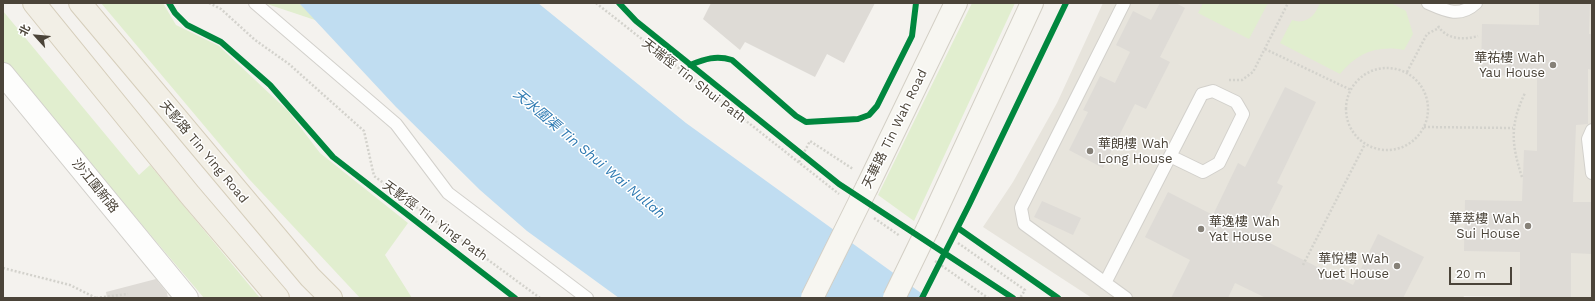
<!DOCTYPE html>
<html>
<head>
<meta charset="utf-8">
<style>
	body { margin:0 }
	#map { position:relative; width:1595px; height:301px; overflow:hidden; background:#f4f2ee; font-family:"Work Sans","Noto Sans SC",sans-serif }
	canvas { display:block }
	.frame { position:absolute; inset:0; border:4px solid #4b4439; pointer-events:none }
	.north { position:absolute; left:16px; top:16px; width:40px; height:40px; -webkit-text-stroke:3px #fff; paint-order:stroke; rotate:297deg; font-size:11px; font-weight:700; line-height:16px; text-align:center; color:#4b4439 }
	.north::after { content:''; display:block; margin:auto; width:14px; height:18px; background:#4b4439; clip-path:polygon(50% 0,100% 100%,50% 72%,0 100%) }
	.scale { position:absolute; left:1449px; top:267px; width:63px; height:18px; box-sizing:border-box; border:2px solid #4b4439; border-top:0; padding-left:5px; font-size:12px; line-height:14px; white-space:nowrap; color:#4b4439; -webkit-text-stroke:3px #fff; paint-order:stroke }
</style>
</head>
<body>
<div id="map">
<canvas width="1595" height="301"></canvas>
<div class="frame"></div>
<div class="north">北</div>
<div class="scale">20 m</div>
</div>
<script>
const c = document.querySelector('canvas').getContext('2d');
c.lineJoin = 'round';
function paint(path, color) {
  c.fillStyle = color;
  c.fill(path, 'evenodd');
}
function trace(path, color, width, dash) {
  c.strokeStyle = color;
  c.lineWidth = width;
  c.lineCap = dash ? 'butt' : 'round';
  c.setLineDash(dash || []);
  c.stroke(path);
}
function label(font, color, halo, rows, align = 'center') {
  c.font = font + ' "Work Sans","Noto Sans SC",sans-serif';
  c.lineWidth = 3;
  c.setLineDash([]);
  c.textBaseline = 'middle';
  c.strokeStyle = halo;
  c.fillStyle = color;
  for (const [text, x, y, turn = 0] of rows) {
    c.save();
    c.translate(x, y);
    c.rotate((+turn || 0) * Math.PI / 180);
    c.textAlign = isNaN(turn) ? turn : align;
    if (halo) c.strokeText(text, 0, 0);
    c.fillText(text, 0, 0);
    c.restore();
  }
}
paint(new Path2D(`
	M1103,3H1592V298L1464,296L1463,298H1092L983,227L1013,182L1057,103Z`), '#e7e4dc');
paint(new Path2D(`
	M101,3H163L176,25L219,46L288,111L320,153L408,223L385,255L412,298H360L249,179Z
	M264,3H299L318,21Z
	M972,3H1015L914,221L878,195Z
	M1203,3H1268L1249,39L1198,13Z
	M1320,3H1391L1406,11L1413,34L1404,50C1377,45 1357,53 1340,74L1280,43L1292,20C1306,25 1315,16 1320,3Z
	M3,11L139,175L150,165L260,298H204L3,61Z`), '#e1eecf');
paint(new Path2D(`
	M299,3H538L686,123L928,298H619L527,231L480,190L396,107Z`), '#c0ddf1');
paint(new Path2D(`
	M711,3H875L844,63L827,54L815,77L745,42L740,50L703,19Z
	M1160,3H1176L1185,8L1160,57L1170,62L1146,109L1135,104L1103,168L1069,150L1088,112L1083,110L1100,76L1115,83L1130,52L1116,45L1133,11L1151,20Z
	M1539,3H1590L1589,34H1592V70L1588,69V124L1576,125L1573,202H1592V254L1571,253V298H1520V252L1464,251L1465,200L1522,201L1524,150L1537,151V76L1481,75L1482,24L1539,25Z
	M1285,87L1316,102L1277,183L1283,186L1258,237L1353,285L1378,234L1424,257L1403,298H1266L1235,283L1228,298H1171L1190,260L1145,237L1168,192L1213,215L1238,163L1245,167Z
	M1042,201L1081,218L1073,235L1034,217Z
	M156,279L167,293L168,298H107L106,292Z`), '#dedbd6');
const service = new Path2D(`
	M255,3L396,124L448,193L587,298
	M1124,3L1021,208L1024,224L1126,298
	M1428,3C1446,11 1460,18 1476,3
	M1592,130L1588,139L1592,173
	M1105,283L1202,94L1213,91L1236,102L1243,114L1219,163L1203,172L1170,156`);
const minor = new Path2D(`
	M3,74L187,298`);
const secondary = new Path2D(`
	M867,187L956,3
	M927,230L1032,3`);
const primary = new Path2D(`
	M34,3L190,195L278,298
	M80,3L310,277L331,298`);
trace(service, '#d2d0cb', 14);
trace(minor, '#d2d0cb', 24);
trace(secondary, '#d3cfc5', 24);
trace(primary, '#d6cebb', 24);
trace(new Path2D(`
	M209,3L221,9L255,40L289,64L364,131L374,176L540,298
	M596,3L839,194
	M1438,26C1447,40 1464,40 1478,36
	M1265,49L1351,90
	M1346 109a41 41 0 1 1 82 0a41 41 0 1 1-82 0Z
	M1407,72L1427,34L1439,28
	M1229,80H1242L1253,72L1288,3
	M1424,127L1513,128
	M799,162L810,141L853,169
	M1522,177C1511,144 1510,124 1525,93
	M874,218L900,236
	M958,243L1025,290L1020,298
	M935,261L988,298
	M1303,265L1365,144
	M3,268L70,285L96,298
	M96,298L128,294`), '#d3d2cc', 2.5, [2, 2]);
trace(service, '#fdfdfc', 12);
trace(minor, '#fdfdfc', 22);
trace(secondary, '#f7f6f1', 22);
trace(primary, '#f2efe6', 22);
const secondaryBridge = new Path2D(`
	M812,298L867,187
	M894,298L927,230`);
trace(secondaryBridge, '#d3cfc5', 24, []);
trace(secondaryBridge, '#f7f6f1', 22);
trace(new Path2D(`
	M169,3L175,13L187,25L221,42L270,85L333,157L515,298
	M619,3L636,21L839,184L1013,298
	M690,65C705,59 716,55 732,60L796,116L806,122L858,119L869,115L877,106L912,36L916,3
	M958,228L1058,298
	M922,298L969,205L1066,3`), '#00873e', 6);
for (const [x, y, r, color] of [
	[1553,65,4,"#868178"],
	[1090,151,4,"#868178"],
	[1528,226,4,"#868178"],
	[1201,229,4,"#868178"],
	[1397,266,4,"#868178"]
]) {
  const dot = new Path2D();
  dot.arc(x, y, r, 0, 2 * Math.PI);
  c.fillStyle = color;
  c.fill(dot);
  trace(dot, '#fff', 1.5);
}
label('13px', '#4b4439', '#fff', [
	["華祐樓 Wah",1545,58],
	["Yau House",1545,73],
	["華朗樓 Wah",1098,144,"left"],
	["Long House",1098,159,"left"],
	["華萃樓 Wah",1520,219],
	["Sui House",1520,234],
	["華逸樓 Wah",1209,222,"left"],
	["Yat House",1209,237,"left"],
	["華悅樓 Wah",1389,259],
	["Yuet House",1389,274]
], 'right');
label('13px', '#4b4439', '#fff', [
	["天瑞徑 Tin Shui Path",694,81,38],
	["天華路 Tin Wah Road",895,129,-64],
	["天影路 Tin Ying Road",204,152,50],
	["沙江圍新路",95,186,51],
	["天影徑 Tin Ying Path",435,221,36]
]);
label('italic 14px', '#2e7ab2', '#fff', [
	["天水圍渠 Tin Shui Wai Nullah",589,154,40]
]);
</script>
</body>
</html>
